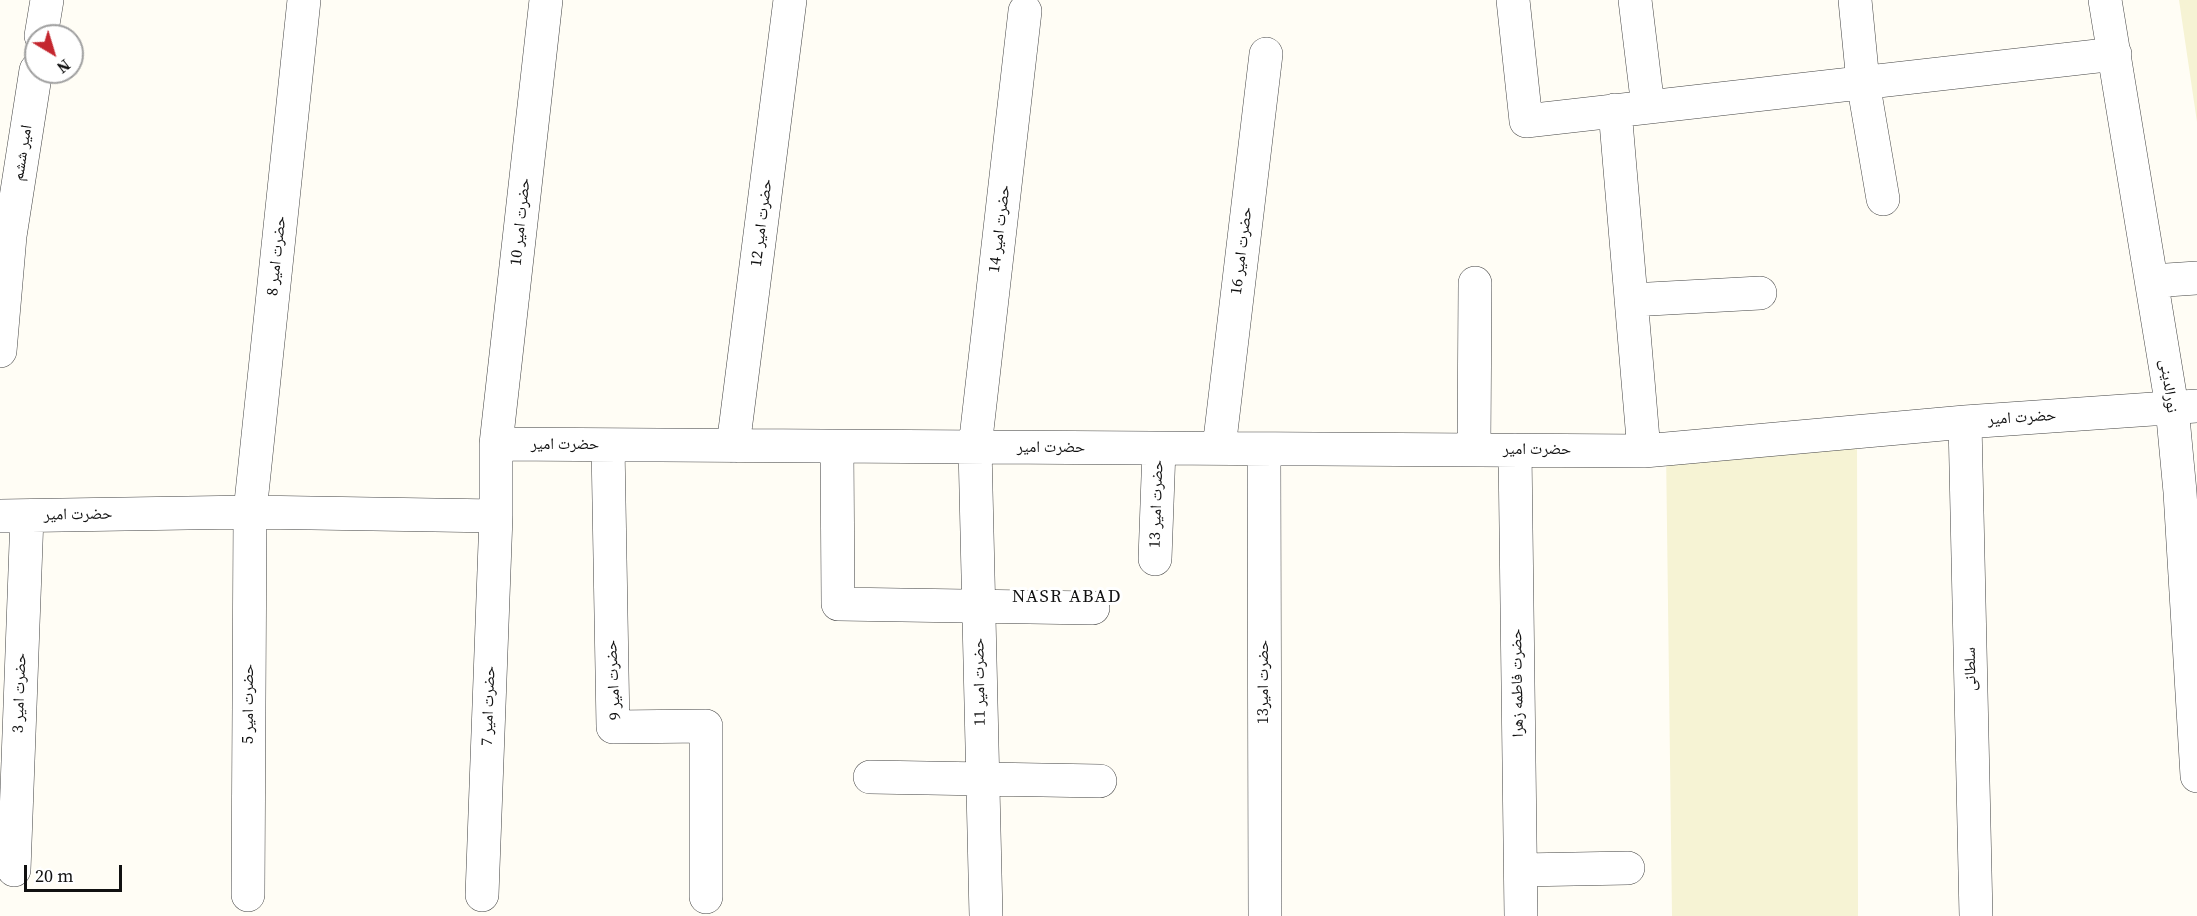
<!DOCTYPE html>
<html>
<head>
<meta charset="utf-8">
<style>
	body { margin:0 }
	#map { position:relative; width:2197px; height:916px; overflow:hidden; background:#fffdf5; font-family:"Source Serif 4",serif }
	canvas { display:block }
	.north { position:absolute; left:24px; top:24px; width:60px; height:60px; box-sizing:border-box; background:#fff; border:2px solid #a0a0a0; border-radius:50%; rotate:142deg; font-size:16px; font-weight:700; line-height:24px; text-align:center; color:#111 }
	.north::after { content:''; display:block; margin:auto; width:21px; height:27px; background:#c4262e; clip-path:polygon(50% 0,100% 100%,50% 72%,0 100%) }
	.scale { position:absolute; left:24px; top:865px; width:98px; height:27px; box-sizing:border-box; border:3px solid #111; border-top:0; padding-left:8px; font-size:18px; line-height:21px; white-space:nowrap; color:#111; -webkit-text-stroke:4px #fff; paint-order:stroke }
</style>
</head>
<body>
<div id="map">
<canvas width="2197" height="916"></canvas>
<div class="north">N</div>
<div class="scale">20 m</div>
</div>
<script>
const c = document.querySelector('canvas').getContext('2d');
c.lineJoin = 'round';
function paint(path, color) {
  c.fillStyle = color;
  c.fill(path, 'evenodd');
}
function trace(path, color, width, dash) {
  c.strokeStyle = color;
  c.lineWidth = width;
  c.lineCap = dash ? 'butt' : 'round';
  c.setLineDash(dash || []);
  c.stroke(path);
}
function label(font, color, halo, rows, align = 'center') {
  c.font = font + ' "Source Serif 4","Noto Naskh Arabic",serif';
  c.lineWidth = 6;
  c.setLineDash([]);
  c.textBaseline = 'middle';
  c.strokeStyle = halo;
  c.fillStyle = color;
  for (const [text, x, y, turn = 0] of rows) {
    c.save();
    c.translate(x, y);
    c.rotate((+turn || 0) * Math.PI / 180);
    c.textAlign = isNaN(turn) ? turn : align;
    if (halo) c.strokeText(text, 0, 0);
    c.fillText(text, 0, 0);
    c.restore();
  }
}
paint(new Path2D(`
	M2179,0H2197V122Z
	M1857,431L1858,916H1672L1666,449Z`), '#f6f3d4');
const minor = new Path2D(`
	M1513,0L1526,121L2115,54
	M1635,0L1648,107
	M1855,0L1863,82L1883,199
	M2105,0L2172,407L2180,492L2197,776
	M41,36L47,0
	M1615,110L1644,451
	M2152,281L2197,278
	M1631,300L1760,293
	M0,351L10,236L36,70
	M1965,422L1976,916
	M496,444L546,0
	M608,445L613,727L706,726V897
	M733,446L790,0
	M837,447L838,604L1093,608
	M1219,448L1266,54
	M1264,449L1265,916
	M1474,449L1475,283
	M1515,450L1521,916
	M0,516L250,512L496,516V444L1644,451L1965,422L2197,406
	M1155,559L1159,449
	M870,777L1100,781
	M14,870L27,516
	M1521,870L1628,868
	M248,895L250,512L304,0
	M482,895L496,516
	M986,916L975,447L1025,11`);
trace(minor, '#444', 34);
trace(minor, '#fff', 33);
label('16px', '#111', '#fff', [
	["امیر ششم",23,153,-81],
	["حضرت امیر 10",521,222,-84],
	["حضرت امیر 12",762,223,-83],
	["حضرت امیر 14",1000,229,-83],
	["حضرت امیر 16",1242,251,-83],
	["حضرت امیر 8",277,256,-84],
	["نورالدینی",2168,386,82],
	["حضرت امیر",2022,418,-4],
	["حضرت امیر",565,445],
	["حضرت امیر",1051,448],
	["حضرت امیر",1537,450],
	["حضرت امیر 13",1157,504,-88],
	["حضرت امیر",78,515,-1],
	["سلطانی",1971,669,-91],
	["حضرت امیر 9",614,680,-93],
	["حضرت امیر 11",980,682,-91],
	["حضرت امیر13",1264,682,-90],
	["حضرت فاطمه زهرا",1518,683,-91],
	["حضرت امیر 3",20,693,-88],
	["حضرت امیر 5",249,704,-90],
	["حضرت امیر 7",489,706,-88]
]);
c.letterSpacing = '1.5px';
label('18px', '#111', '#fff', [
	["NASR ABAD",1067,597]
]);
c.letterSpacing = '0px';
</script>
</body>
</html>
